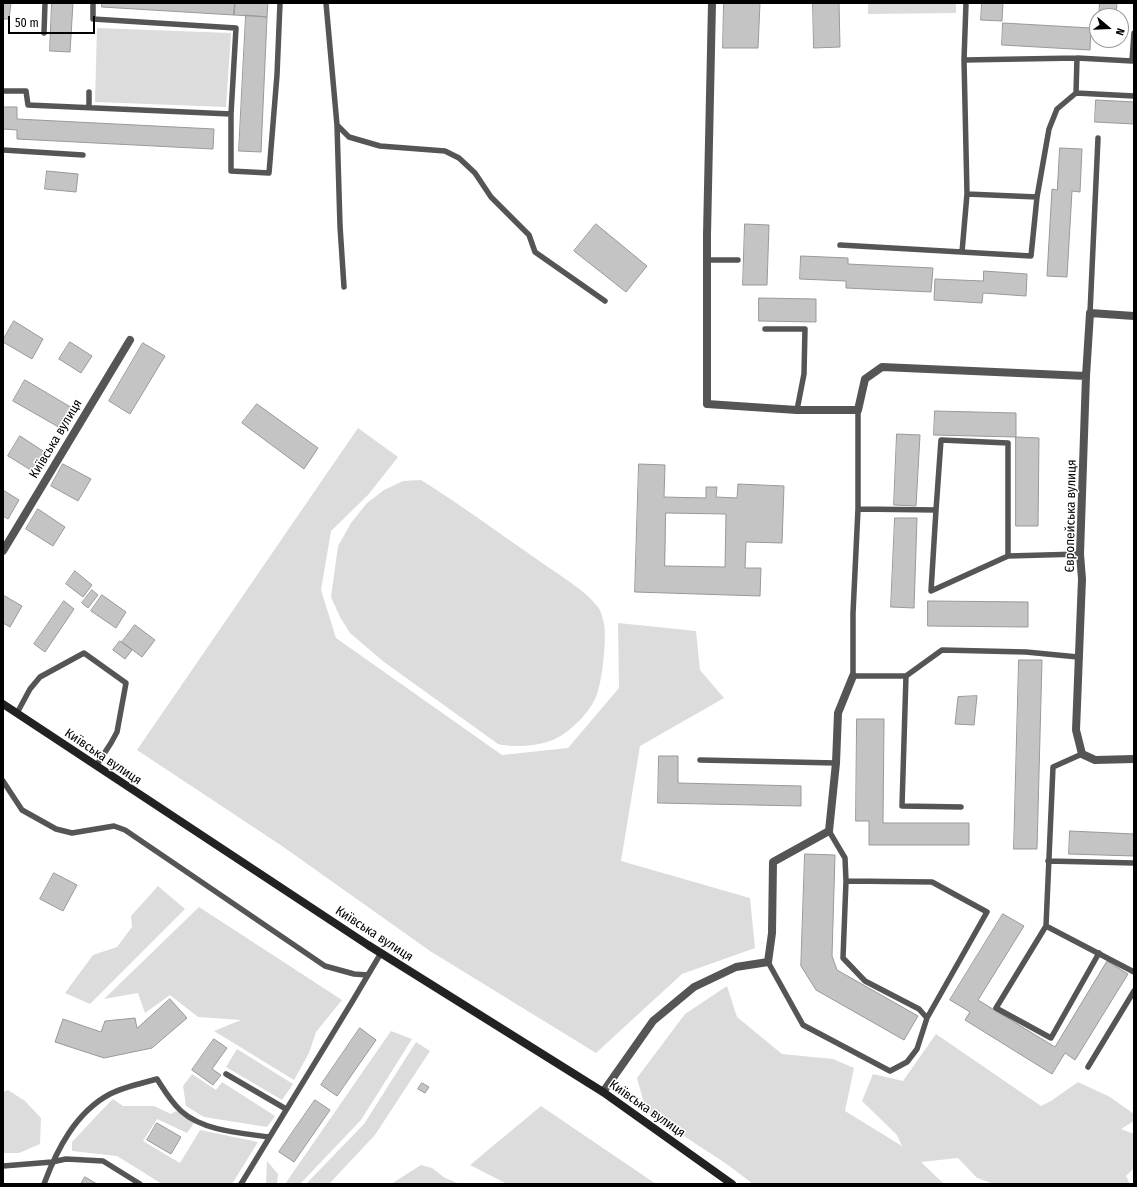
<!DOCTYPE html>
<html>
<head>
<meta charset="utf-8">
<style>
	body { margin:0 }
	#map { position:relative; width:1137px; height:1187px; overflow:hidden; background:#fff; font-family:"Fira Sans Condensed",sans-serif }
	canvas { display:block }
	.frame { position:absolute; inset:0; border:4px solid #000; pointer-events:none }
	.north { position:absolute; left:1089px; top:8px; width:40px; height:40px; box-sizing:border-box; background:#fff; border:1px solid #999; border-radius:50%; rotate:109deg; font-size:11px; font-weight:700; line-height:16px; text-align:center; color:#000 }
	.north::after { content:''; display:block; margin:auto; width:14px; height:18px; background:#000; clip-path:polygon(50% 0,100% 100%,50% 72%,0 100%) }
	.scale { position:absolute; left:8px; top:16px; width:87px; height:18px; box-sizing:border-box; border:2px solid #000; border-top:0; padding-left:5px; font-size:12px; line-height:14px; white-space:nowrap; color:#000; -webkit-text-stroke:3px #fff; paint-order:stroke }
</style>
</head>
<body>
<div id="map">
<canvas width="1137" height="1187"></canvas>
<div class="frame"></div>
<div class="north">N</div>
<div class="scale">50 m</div>
</div>
<script>
const c = document.querySelector('canvas').getContext('2d');
c.lineJoin = 'round';
function paint(path, color) {
  c.fillStyle = color;
  c.fill(path, 'evenodd');
}
function trace(path, color, width, dash) {
  c.strokeStyle = color;
  c.lineWidth = width;
  c.lineCap = dash ? 'butt' : 'round';
  c.setLineDash(dash || []);
  c.stroke(path);
}
function label(font, color, halo, rows, align = 'center') {
  c.font = font + ' "Fira Sans Condensed",sans-serif';
  c.lineWidth = 3;
  c.setLineDash([]);
  c.textBaseline = 'middle';
  c.strokeStyle = halo;
  c.fillStyle = color;
  for (const [text, x, y, turn = 0] of rows) {
    c.save();
    c.translate(x, y);
    c.rotate((+turn || 0) * Math.PI / 180);
    c.textAlign = isNaN(turn) ? turn : align;
    if (halo) c.strokeText(text, 0, 0);
    c.fillText(text, 0, 0);
    c.restore();
  }
}
paint(new Path2D(`
	M868,3H956V13L868,14Z
	M97,28L231,33L226,107L95,102Z
	M358,428L398,457L368,495L331,531L321,590L336,638L502,755L568,748L619,688L618,623L696,631L700,670L724,698L640,746L621,861L750,898L755,948L682,974L596,1053L430,951L282,846L137,750Z
	M421,480C461,505 499,533 538,560C557,574 583,588 598,607C601,611 603,619 604,624C607,639 602,686 595,699C592,706 586,713 581,719C573,727 565,734 555,739C541,746 513,748 498,744L384,662L350,633L340,617L331,597L338,546L351,523L367,503L384,490L403,481Z
	M158,886L185,909L90,1004L65,993L93,955L117,947L132,927L131,916Z
	M199,907L342,1000L316,1032L309,1053L294,1080L214,1031L241,1020L198,1017L170,995L145,1013L138,993L104,999Z
	M727,986L737,1017L782,1054L833,1059L854,1068L845,1111L902,1146L897,1135L862,1101L873,1074L903,1081L936,1034L1041,1106L1051,1101L1078,1082L1110,1097L1134,1114V1121L1121,1129L1134,1134V1168L1126,1176L1130,1184H994L977,1178L958,1158L921,1162L944,1184H753L728,1165L646,1111L637,1078L685,1014Z
	M391,1031L412,1039L361,1120L300,1184H285Z
	M416,1042L430,1051L375,1135L329,1184H306L364,1124Z
	M237,1049L293,1084L282,1100L226,1067Z
	M192,1074L216,1090L222,1082L275,1116L267,1127L204,1117L186,1106L183,1086Z
	M8,1090L25,1101L41,1118L40,1144L19,1153H3V1092Z
	M113,1099L123,1106H154L171,1114L176,1111L194,1123L187,1133L157,1119L143,1141L180,1163L200,1130L258,1142L232,1184H162L117,1156L72,1151V1142L102,1110Z
	M541,1106L656,1184H507L470,1165Z
	M267,1161L278,1174L277,1184H266Z
	M421,1165L432,1168L445,1178L460,1184H391Z`), '#dcdcdc');
const building = new Path2D(`
	M3,3H11L9,19H3Z
	M52,3H73L70,52L50,51Z
	M102,3H235L234,15L102,7Z
	M235,3H268L267,17L234,15Z
	M724,3H760L758,48H723Z
	M813,3H839L840,47L814,48Z
	M982,3H1003L1002,21L981,20Z
	M1100,3H1117L1116,16H1099Z
	M246,15L267,17L261,152L239,151Z
	M1003,23L1091,28L1090,50L1002,45Z
	M1096,100L1134,102V124L1095,122Z
	M3,107H17V119L214,129L213,149L17,139V130L3,129Z
	M1060,148L1082,149L1080,192L1072,191L1067,277L1047,276L1052,189L1057,190Z
	M47,171L78,174L76,192L45,189Z
	M596,224L647,266L626,292L574,251Z
	M745,224L769,225L767,285H743Z
	M801,256L848,258V264L933,268L931,292L846,288V281L800,279Z
	M984,271L1027,274L1026,296L983,293L982,303L934,300L935,279L983,281Z
	M759,298L816,299V322L759,321Z
	M14,321L43,339L32,359L3,342V340Z
	M70,342L92,356L81,373L59,359Z
	M143,343L165,356L130,414L109,401Z
	M25,380L74,409L62,429L13,401Z
	M257,404L318,448L304,469L242,423Z
	M935,411L1016,413V437L934,435Z
	M897,434L920,435L916,506L894,505Z
	M20,436L46,453L34,472L8,456Z
	M1016,437L1039,438L1038,526H1016Z
	M63,464L91,479L78,501L51,486Z
	M639,464L665,465L664,497L706,498V487H717L716,497L737,498L738,484L784,486L782,543L746,542L745,568H761L760,596L635,592ZM666,513L726,514L725,567L665,566Z
	M3,490L19,500L8,519L3,516Z
	M38,509L65,527L53,546L26,529Z
	M895,518H917L914,608L891,607Z
	M75,571L92,585L83,597L66,584Z
	M92,590L98,595L88,608L82,603Z
	M3,595L22,606L10,627L3,623Z
	M102,595L126,612L116,628L91,611Z
	M64,601L74,609L45,652L34,644Z
	M928,601L1028,602V627L928,626Z
	M135,625L155,640L142,657L122,642Z
	M120,641L132,650L125,659L113,650Z
	M1019,660H1042L1037,849H1014Z
	M977,696L974,725L955,724L958,697Z
	M857,719H884L883,823H969V845H869V821H856Z
	M659,756H678V783L801,786V806L658,803Z
	M1070,831L1134,834V856L1069,854Z
	M805,854L835,855L832,956L837,970L918,1016L904,1040L816,990L801,966Z
	M54,873L77,885L63,911L40,899Z
	M1003,914L1024,926L978,1000L1055,1047L1107,961L1128,974L1075,1060L1065,1053L1052,1074L965,1020L970,1012L950,1000Z
	M170,999L187,1018L152,1048L104,1058L55,1042L63,1019L101,1032L105,1021L135,1018L137,1028Z
	M360,1028L376,1040L337,1096L321,1085Z
	M214,1039L227,1048L212,1069L221,1075L213,1085L192,1070Z
	M422,1083L429,1087L425,1093L418,1089Z
	M315,1100L330,1110L294,1162L279,1152Z
	M157,1123L181,1137L171,1154L147,1140Z
	M85,1177L97,1184H81Z`);
paint(building, '#c4c4c4');
trace(building, '#999', 1);
trace(new Path2D(`
	M93,3V19L236,28L231,114V171L269,173L277,75L280,3
	M326,3L337,125L349,137L380,146L445,151L459,158L475,173L491,197L529,235L535,252L605,301
	M44,33L45,3
	M964,60L1077,58L1132,61L1134,33
	M3,91H26L28,105L231,114
	M89,92V107
	M1076,93L1077,58
	M337,125L340,226L344,287
	M3,150L83,155
	M967,194L1037,197L1049,129L1057,109L1076,93L1134,96
	M840,245L1031,256L1037,197
	M962,252L967,194L964,60L966,3
	M707,260H738
	M1090,313L1098,138
	M765,329H805L804,374L797,410
	M858,410V509L853,613V676H906L942,650L1026,652L1078,657
	M858,509L936,510L941,440L1008,443V556L1080,554
	M936,510L931,591L1008,556
	M906,676L902,806L961,807
	M17,713L30,689L40,677L84,653L126,683L117,732L111,743L96,766
	M1082,754L1053,767L1046,926L996,1008L1051,1038L1099,953
	M700,760L836,763
	M3,781L22,810L56,829L72,833L114,826L125,830L325,966L354,974L368,975
	M1048,861L1134,863
	M846,881L932,882L987,912L927,1018
	M1046,926L1134,972
	M768,962L803,1025L890,1071L907,1062L917,1049L927,1018L919,1009L865,981L843,958L846,881L845,858L829,831
	M1088,1067L1134,991
	M226,1074L286,1109
	M3,1166L52,1162L66,1159L103,1161L140,1184
	M44,1184C57,1149 76,1112 110,1094C123,1087 143,1083 157,1079C164,1090 171,1102 181,1111C203,1131 241,1133 269,1137
	M241,1184L352,1002L381,953`), '#555', 5.5);
trace(new Path2D(`
	M712,3L707,234V404L797,410H858L865,379L882,367L1086,376
	M1134,316L1090,313L1086,376L1080,554L1082,579L1076,730L1082,754L1095,760L1134,759
	M3,551L130,340
	M603,1092L653,1021L694,987L736,967L768,962L772,933L773,862L829,831L836,763L838,713L853,676`), '#555', 8);
trace(new Path2D(`
	M3,704L368,945L603,1092L732,1184`), '#222', 8);
label('13px', '#000', '#fff', [
	["Київська вулиця",56,439,-59],
	["Європейська вулиця",1071,516,-89],
	["Київська вулиця",103,757,34],
	["Київська вулиця",374,934,33],
	["Київська вулиця",647,1109,35]
]);
</script>
</body>
</html>
